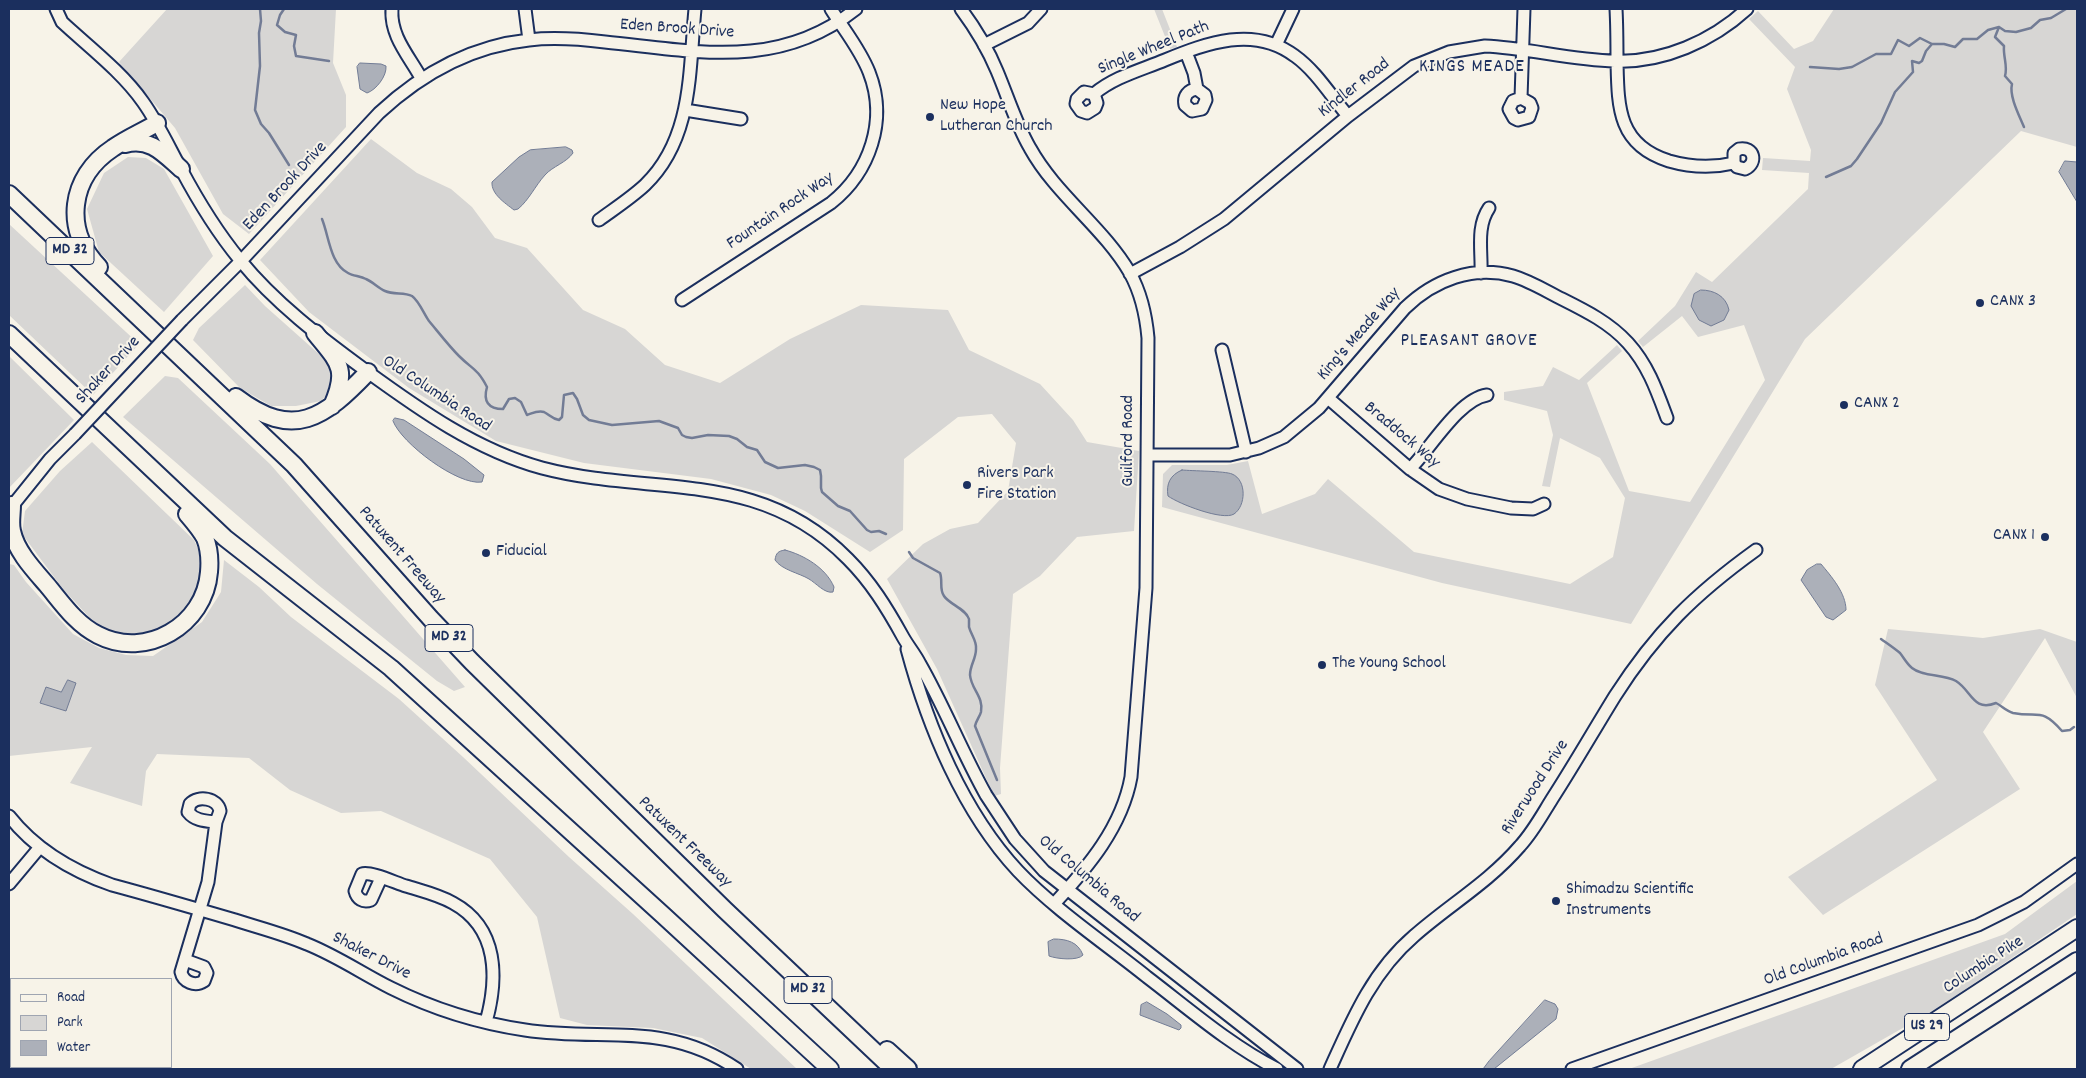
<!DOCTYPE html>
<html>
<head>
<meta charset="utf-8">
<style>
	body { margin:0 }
	#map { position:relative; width:2086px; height:1078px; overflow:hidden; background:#f7f3e8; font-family:Dekko,sans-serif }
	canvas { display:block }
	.frame { position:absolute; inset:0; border:10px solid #1b2f5e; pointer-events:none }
	.legend { position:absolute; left:10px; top:978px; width:162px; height:90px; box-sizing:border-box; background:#f7f3e8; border:1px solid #9fa5b1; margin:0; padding:6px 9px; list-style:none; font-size:15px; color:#1b2f5e }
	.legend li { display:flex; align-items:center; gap:10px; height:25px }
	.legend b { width:25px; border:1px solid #9fa5b1 }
</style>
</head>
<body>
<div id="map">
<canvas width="2086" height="1078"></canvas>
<div class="frame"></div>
<ul class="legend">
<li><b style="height:6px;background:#f7f3e8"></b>Road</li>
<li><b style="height:14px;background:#d7d6d4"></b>Park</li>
<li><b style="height:14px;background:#acb0b9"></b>Water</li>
</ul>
</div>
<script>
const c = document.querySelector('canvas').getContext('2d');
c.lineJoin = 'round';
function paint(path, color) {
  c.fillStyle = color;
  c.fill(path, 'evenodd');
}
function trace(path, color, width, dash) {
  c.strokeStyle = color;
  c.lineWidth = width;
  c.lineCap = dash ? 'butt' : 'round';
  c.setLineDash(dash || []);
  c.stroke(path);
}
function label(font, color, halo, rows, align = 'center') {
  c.font = font + ' Dekko,sans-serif';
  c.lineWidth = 4;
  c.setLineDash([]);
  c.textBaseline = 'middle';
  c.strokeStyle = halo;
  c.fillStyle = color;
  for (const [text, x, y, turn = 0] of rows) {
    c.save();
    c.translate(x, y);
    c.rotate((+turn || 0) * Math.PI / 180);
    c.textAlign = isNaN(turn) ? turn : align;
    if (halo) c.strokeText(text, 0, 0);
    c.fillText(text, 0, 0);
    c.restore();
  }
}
paint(new Path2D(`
	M167,9H336L333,63L346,95V127L249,234L223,214L175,128L119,62Z
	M1154,9H1162L1177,47L1170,49Z
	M1834,9H2077V147L2021,131L1805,339L1631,624L1442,583L1162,507L1163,474L1172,465H1227L1248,461L1262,514L1315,494L1328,479L1414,552L1570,584L1613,557L1625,498L1600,458L1560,438L1550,487L1542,486L1553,435L1547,411L1504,400V392L1543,386L1553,367L1579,380L1617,345L1622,351L1587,383L1629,491L1690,502L1765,380L1744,325L1698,337L1682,316L1643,347L1638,341L1675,306L1696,272L1712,282L1808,189L1809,173L1762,170L1763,158L1810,161L1811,150L1787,89L1795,67L1749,19L1758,11L1794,49L1813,41Z
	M371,139L417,173L451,189L472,207L495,238L527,248L583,310L625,329L665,365L720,383L790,339L861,305L948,310L969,350L1040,384L1073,420L1087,442L1139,451L1134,531L1077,537L1040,576L1013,594L1000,768L1001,794L994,796L937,669L887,579L923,544L950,529L978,523L1008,491L1016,443L992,414L958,417L904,459L903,530L870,552L805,511L771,495L711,479L584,463L496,441L409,388L309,312L260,260Z
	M128,157L146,158L164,169L213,256L164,312L99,252L87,209L104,173Z
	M9,224L139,344L93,395L9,315Z
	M245,285L265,306L328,362L332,375L330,391L321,401L296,406H271L240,388L193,340L199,328Z
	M9,356L74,420L9,488Z
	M165,376L178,378L270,464L465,687L454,691L437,681L317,584L123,417Z
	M92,442L194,540L199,551L201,576L193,601L161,630L133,638L100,629L63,589L22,534L25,511L60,471Z
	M224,560L259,587L291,617L399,699L463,757L569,857L633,914L797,1069H751L702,1038L653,1028L587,1025L560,1018L537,917L490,859L381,811L341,813L290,790L249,758L157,754L146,771L142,806L70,783L92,747L9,756V564L14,565L26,582L73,634L99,648L126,655L153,656L202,622L221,592Z
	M1888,629L1983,638L2040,629L2077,642V698L2045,638L1983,732L2020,789L1823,915L1788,877L1937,780L1875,685Z
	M2077,881V914L1936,1009L1831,1069H1629L2005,934Z`), '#d7d6d4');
const water = new Path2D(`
	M360,63L381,64L386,66C387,76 376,90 367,93L360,89L357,67Z
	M566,147L572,150L573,153C566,163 553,166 545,175C535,186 529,200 518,209L514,210C505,203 491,194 492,182L519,157L530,150Z
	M2065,161L2077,162V202L2059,172Z
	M1701,290C1714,290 1726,296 1729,310L1724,320L1711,326L1699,320L1691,306L1694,294Z
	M395,418L404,420L464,459L484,475L482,482C458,486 401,443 393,421Z
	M1182,470C1192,471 1225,471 1232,474C1247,480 1246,506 1234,514C1223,521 1179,504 1168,496C1166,484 1170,475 1182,470Z
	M785,550C804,555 826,568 834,587L833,592C825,594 816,583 809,579C799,573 782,570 775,560C776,553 778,551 785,550Z
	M1817,564H1821C1831,576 1846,593 1846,610L1833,620L1826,617L1801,580L1807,570Z
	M68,680L76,683L66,711L40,703L46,687L61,692Z
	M1054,939C1067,939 1078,942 1083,955C1078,961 1057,959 1049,956L1048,942Z
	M1545,1000L1555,1004L1558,1009L1556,1019L1494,1069H1483L1489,1061Z
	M1147,1002L1167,1014L1181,1025V1028L1179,1030L1140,1015L1141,1005Z`);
paint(water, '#acb0b9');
trace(water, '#727c95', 1);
trace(new Path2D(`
	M260,9L261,21L259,33L260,66L255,110L261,124L269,133L289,165
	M284,9L280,15L277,25L285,32L296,35L294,46L296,56L329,61
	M1999,27L1995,37L2004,46C2003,57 2008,66 2005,76L2012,84C2009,96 2019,115 2024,127
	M1810,67L1839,69L1852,67L1876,54H1891L1898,40L1909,46L1920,38L1932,44H1944L1955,47L1963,39H1977L1988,30L1999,27L2005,31L2016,32L2031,28L2040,20L2051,18L2066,9
	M1826,177L1851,166L1857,159L1881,123L1895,92L1913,72L1912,61L1919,63L1922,61L1926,51L1932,44
	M322,219C329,236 330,264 348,273C353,276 360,276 366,279C373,282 378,288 385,291C394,295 404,292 412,296C419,301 424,314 429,321C439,333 449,346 459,356C473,370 477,368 487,387C483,401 488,409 503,409L509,399L515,398L521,402L527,415C533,413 538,410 544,412C550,415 552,419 559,420L562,417L564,395L573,393L577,399L583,415L589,420L612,425L659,421L678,428L682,435L686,437L692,438L708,435L729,436L737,439L747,447L757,450L765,462L778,468L805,465L814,467L820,470L821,476V488L822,492L838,506L850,511L867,530L871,532L879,531L886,534
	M909,552L913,558L940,573C943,581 939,589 944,596C949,604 966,609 969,619C969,622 969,625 969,627C971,635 977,641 976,649C976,659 970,665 970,675C971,689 984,697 981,712C980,716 976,721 975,726L997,780
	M1881,639C1888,644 1894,648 1900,653C1904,658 1907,664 1912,668C1923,677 1943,674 1956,681C1972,691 1973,712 1996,703C2002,706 2006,711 2013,713C2039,718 2041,707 2062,731L2070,730L2074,727`), '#727c95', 2.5);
const minor = new Path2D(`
	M56,9L62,22C89,47 122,72 143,102C158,123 169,147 181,169C198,201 217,232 240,260C275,303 320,337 365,370C420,410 476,450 542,468C652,497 758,467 848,559C871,582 887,608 903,637C908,646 915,654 920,664C944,706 962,752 986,795L1015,839L1044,871L1297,1069
	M392,9C390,36 409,56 421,78
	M525,9L529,40
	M961,9C975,28 988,49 997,71C1008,97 1016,124 1030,148C1056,195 1103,227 1130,273C1141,293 1146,315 1148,338L1146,588L1131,777C1122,827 1088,867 1054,904
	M1616,9C1617,27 1617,45 1617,62C1618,108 1618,145 1669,161C1690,167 1713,168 1734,163L1737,167L1745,169C1758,163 1754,146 1739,149L1734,153V163
	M984,45L1028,23L1041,9
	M1276,45L1293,9
	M1186,52L1194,73L1197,89L1205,95L1206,100L1202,109L1192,111L1185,105C1183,96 1188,90 1197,89
	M1094,94L1097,103L1095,108L1087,113L1081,111L1076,104L1077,99L1084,92L1094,94C1114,77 1141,70 1165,60C1207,43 1254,25 1295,56C1316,71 1331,96 1348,116
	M1521,98L1530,103L1532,108L1529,117L1518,120L1514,118L1509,109L1513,101L1521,98L1524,9
	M685,110L741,119
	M599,220C614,209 631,198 645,185C693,139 689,71 695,9
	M1481,273C1482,251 1476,227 1489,208
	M1130,274L1180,247L1224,219L1348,116L1414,66L1449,52L1485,46C1528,48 1571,60 1615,61C1663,63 1712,41 1747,9
	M682,300L831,203C870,172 888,120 869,72C860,49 844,30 831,9
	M182,320L241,261L379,113C421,74 471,46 529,40C554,37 580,39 605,42C695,51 778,71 856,9
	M1222,350L1246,452
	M1328,398L1410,469L1439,489L1467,499L1511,508L1533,509L1544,504
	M1148,455H1230L1259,448L1284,437L1319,408L1405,308C1434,280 1473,265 1513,276C1530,281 1546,291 1562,299C1586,311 1610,323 1628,343C1648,365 1657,391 1667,418
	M1410,469C1430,449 1459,399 1487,395
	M9,510L50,459L75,434
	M907,649C928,727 963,812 1018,871C1054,909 1106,944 1147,977C1189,1009 1230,1045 1277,1069
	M9,816C35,849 72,871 112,885C153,896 194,908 235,920C260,928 284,934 307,944C337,956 363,974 391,988C433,1009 478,1023 525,1030C604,1042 665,1020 737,1069
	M381,878L371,900C363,903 357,899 355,891L362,874C370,871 396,883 406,886C422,891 439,895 453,903C499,928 498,979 486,1022
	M9,884L40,847
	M185,960L204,967L207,973L204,981C195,987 183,982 181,972L208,882L216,822C206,821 195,821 188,812L190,804C198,795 218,798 220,811L216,822
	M1330,1069C1352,1020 1372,972 1414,936C1449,905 1488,883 1520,846C1533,832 1542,815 1552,799C1574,765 1594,730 1615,696C1656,632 1695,594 1756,550
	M1572,1069L1978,925L2024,902L2077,864`);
const highway = new Path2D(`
	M125,144C150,137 164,154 181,169
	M9,194L294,465L431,619L472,662L725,910L893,1069
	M99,267C63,230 69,177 113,148C127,138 142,132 157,123
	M315,333C338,362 349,368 332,406
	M9,334L225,538L391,668L664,916L830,1069
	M236,397C294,441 324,418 368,372
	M9,507L12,505C12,514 10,523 12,531C16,551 34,570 47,585C62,603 76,624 98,635C146,660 205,625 209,572C210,561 209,548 205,538C200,529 193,521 187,514
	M887,1050L908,1069
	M1862,1069L2077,928
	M1910,1069L2077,961`);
trace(minor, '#1b2f5e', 15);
trace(highway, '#1b2f5e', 20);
trace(minor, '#f7f3e8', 11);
trace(highway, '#f7f3e8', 16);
const minorBridge = new Path2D(`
	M75,434L182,320`);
trace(minorBridge, '#1b2f5e', 15, []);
trace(minorBridge, '#f7f3e8', 11);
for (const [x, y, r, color] of [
	[930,117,5,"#1b2f5e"],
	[1980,303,5,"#1b2f5e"],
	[1844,405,5,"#1b2f5e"],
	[967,485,5,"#1b2f5e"],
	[2045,537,5,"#1b2f5e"],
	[486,553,5,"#1b2f5e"],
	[1322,665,5,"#1b2f5e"],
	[1556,901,5,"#1b2f5e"]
]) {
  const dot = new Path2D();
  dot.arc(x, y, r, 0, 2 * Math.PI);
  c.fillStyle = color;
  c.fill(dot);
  trace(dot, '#f7f3e8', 2);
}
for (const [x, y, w] of [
	[70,251,48],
	[449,638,48],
	[808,990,48],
	[1927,1027,45]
]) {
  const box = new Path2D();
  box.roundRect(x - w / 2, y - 13.5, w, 27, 4);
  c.fillStyle = '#f7f3e8';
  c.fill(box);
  trace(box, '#1b2f5e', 1);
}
label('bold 16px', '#1b2f5e', null, [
	["MD 32",70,251],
	["MD 32",449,638],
	["MD 32",808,990],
	["US 29",1927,1027]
]);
label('18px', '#1b2f5e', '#f7f3e8', [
	["Eden Brook Drive",677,30,4],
	["Single Wheel Path",1154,49,-22],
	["Kindler Road",1355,89,-38],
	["Eden Brook Drive",286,187,-47],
	["Fountain Rock Way",781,212,-34],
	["King's Meade Way",1360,335,-49],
	["Shaker Drive",109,371,-47],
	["Old Columbia Road",436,395,33],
	["Braddock Way",1401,436,40],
	["Guilford Road",1130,441,-90],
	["Patuxent Freeway",401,556,49],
	["Riverwood Drive",1536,788,-57],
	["Patuxent Freeway",684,843,44],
	["Old Columbia Road",1088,880,40],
	["Shaker Drive",371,957,27],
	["Old Columbia Road",1824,961,-20],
	["Columbia Pike",1984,966,-33]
]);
label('18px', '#1b2f5e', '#f7f3e8', [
	["New Hope",940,107],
	["Lutheran Church",940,128],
	["CANX 3",1990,303],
	["CANX 2",1854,405],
	["Rivers Park",977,475],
	["Fire Station",977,496],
	["CANX 1",2035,537,"right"],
	["Fiducial",496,553],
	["The Young School",1332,665],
	["Shimadzu Scientific",1566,891],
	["Instruments",1566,912]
], 'left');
c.letterSpacing = '1px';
label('19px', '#1b2f5e', '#f7f3e8', [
	["KINGS MEADE",1472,68],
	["PLEASANT GROVE",1469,342]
]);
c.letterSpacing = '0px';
</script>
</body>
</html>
